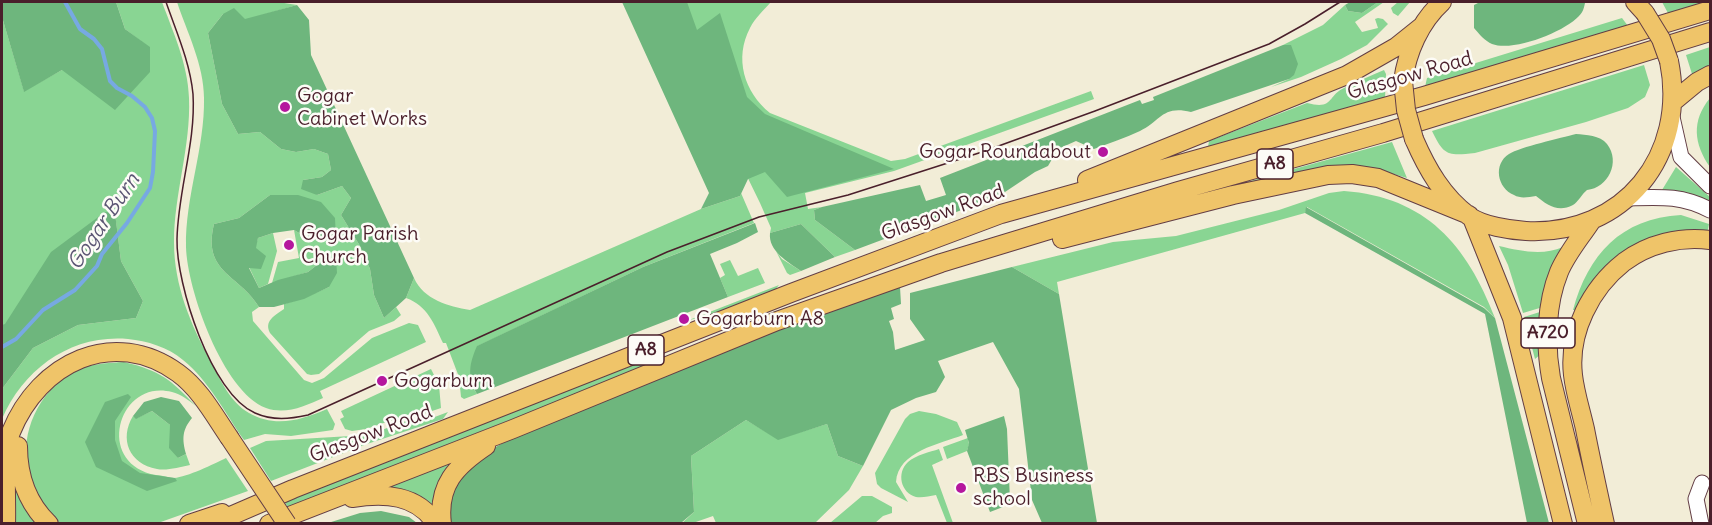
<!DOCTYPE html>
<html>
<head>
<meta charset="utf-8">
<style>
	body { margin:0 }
	#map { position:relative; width:1712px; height:525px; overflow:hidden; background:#f2edd7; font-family:Delius,sans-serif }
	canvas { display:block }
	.frame { position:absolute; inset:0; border:3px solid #4a1f2b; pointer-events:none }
</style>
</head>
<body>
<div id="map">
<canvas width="1712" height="525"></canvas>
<div class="frame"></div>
</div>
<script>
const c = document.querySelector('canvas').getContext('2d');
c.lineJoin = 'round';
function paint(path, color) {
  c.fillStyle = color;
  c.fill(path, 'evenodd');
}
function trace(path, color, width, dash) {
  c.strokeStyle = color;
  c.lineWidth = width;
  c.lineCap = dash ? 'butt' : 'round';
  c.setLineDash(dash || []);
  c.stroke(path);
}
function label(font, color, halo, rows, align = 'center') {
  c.font = font + ' Delius,sans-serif';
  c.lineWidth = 5;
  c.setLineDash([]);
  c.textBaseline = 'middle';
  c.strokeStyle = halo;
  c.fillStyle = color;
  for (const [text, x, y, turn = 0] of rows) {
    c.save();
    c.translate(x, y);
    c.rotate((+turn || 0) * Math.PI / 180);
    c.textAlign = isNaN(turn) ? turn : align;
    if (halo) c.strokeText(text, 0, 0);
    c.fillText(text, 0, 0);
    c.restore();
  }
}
paint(new Path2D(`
	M116,2H162C173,32 188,64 189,98C191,146 174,194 174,242C174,286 191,325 211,362C221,381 230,402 249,413C275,428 302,420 327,409L335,424L333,430L291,436L265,434L244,440C225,413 209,381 183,360C168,347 147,341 128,339C72,334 24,368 2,419V389L33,348L78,325L136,318L143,301L121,261L115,214L5,325H2V17L24,91L62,70L150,72V48L125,29Z
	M177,2H278L297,5L245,20L223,14L208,33L222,104L238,134L260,132L281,149L296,152L314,149L328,154L331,170L322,177L303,180L317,195L342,186L351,198L341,215L360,246L370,269L374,295L384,318L396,307L401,315L394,321L369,331L319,374L311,375L307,374L270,333C264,321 274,316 284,309V304L304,298L329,287L322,261L308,272L272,283L278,262L299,258L294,230L308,238L270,195L239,218L214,224C202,273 239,274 259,307L252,312L253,321L304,380L312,383L324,378L372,338L409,323L418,325L426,342L320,391L323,398C305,406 286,415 266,408C223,392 187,289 186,247C185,197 205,148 204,98C204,65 187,32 177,2Z
	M662,2H771C764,10 755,18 750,28C734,58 744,92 770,113L891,161L905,159L1091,91L1094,99L894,171L805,193L808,209L822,207L814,210L815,220L855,250L835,257L801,224L770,233L771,228L760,203Z
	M1378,2H1384L1355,22L1362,32L1378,28L1375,19L1378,18L1383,19L1388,24L1367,45L1341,59L1301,77L1271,87L1289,79L1291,45H1283L1323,25L1345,5L1348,11L1362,13Z
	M1398,2H1410L1398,16L1393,13L1391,8Z
	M1662,2H1710L1669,15Z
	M1622,18L1628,26L1425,87L1427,78Z
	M1710,47V64L1695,75L1692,74L1686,55Z
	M1644,65L1650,85L1645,97L1628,108L1586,122L1475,153C1448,156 1444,156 1432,131Z
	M1384,70L1386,74L1385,99L1208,147L1209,141L1307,103C1334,110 1327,96 1344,88C1357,81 1371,76 1384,70Z
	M1710,98V167C1694,144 1691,121 1710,98Z
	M1392,142L1407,178L1380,170L1237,189L1236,185Z
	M1676,167L1710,197V202L1689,193L1662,190Z
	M1344,191C1426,197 1467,245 1495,318L1484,307L1307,207L1305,213L1057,282L1059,294L1012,267L1113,242L1176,236L1279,210L1329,193Z
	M741,193L754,223L643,267L478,346L471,384L477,394L464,399L461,397L459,377L446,343H443C434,324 428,306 406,298L414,278C424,300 448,306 470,310L701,209L740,196Z
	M1681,215L1709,224L1707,234L1648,245L1582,310H1573C1588,255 1621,218 1681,215Z
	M273,233L277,251L268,284L259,288L249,267L258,238Z
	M1499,246C1520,251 1543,256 1563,247L1543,307L1523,313L1508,265Z
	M776,251L782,259L801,271L790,275L787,273Z
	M730,260L738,276L758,268L765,283L728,297L720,278L725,275L720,264Z
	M779,285L775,290L708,316L689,320Z
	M1543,311L1541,354L1535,359L1524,317Z
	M682,343L649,360L686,351L288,507L283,500Z
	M124,362C161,371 170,379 196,406C188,400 181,394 172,392C118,378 94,464 156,475C162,475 169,478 174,478C187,477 214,464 226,458L248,491L158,523H60C56,520 50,516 46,511C37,502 34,490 31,478C29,471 26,463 26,455C25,418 48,381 83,368C96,363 111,363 124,362Z
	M431,369L439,385L441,408L423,414L407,415L366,429L352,431L345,429L340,419L344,417L341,411Z
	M152,411L170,425L178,458L186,454L190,465C179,467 167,471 157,469C129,464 119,439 133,416L137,418Z
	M919,411L936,414L957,422L963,435C940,444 898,451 896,482L908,502L881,488L877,484L875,473L905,419L910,414Z
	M448,412L443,419L367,444L271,481L250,448L266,441L368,435L409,420L432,418Z
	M746,420L778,439L827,424L838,456L863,466L849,490L815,523H716L713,516L693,523L681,524L694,512L691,456Z
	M968,438L969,444L967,451L947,459L943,447Z
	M939,449L943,460L932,465L953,523H947L936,495C929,496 923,498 916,497C901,493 896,473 908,462C916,455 930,452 939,449Z
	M466,453L437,516L381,489Z
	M11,469L40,523L9,524Z
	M862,496H872L892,507V513L883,516L875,523H830Z`), '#89d593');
paint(new Path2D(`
	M2,2H116L125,29L150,47V72L115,110L62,70L24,92L2,17Z
	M622,2H687L697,30L720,13L747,97L765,114L894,169L787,197L765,172L748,179L740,196L701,209L709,193Z
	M1350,2H1378L1362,13L1348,11L1345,5Z
	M1480,2H1585V3C1584,8 1583,12 1579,16C1564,32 1514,52 1492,44C1485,41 1479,34 1474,28V5Z
	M297,5L309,20L311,55L414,278L406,298L384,318L374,295L370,269L360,246L341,215L351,198L342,186L317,195L301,189L303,180L322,177L331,170L328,154L314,149L296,152L281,149L260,132L238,134L222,104L208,33L223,14L234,8L245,19Z
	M1283,45H1291L1298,64L1294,75L1289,79L1191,112C1162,105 1161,121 1140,131C1125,138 1109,143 1094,149L1076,141L1058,149L1048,166L1035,172L999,196L855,250L815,220L814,210L822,207L920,185L926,201L946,195L940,178L1140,100L1142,104L1154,100L1153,97Z
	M1576,134C1586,135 1600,135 1607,144C1621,162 1608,188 1587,190C1582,194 1578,202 1573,205C1558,213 1547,205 1536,196C1528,197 1521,199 1514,195C1497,188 1493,164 1509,154C1520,147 1561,138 1576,134Z
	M270,195H298L321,202L335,218L336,239C316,242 311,240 294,230L273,233L258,238L256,248L266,256L261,269L249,268L259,288L278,280L308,272L322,261L336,258L337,273L329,287L304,299L274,307H259C239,274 202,273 214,224L239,218Z
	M1306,207L1484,308L1495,318L1549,523H1527L1485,314L1305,213Z
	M105,212L115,213L121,261L143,301L136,318L78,325L33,348L2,389V325L5,324L51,252Z
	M755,223L758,232L737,243L710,254L728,297L477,394C467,377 469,364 477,346L643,267Z
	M801,224L835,257L801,271C788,262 768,251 770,233Z
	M1012,267L1059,294L1097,523H1042L1032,500L1019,389L993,342L938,361L945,377L936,392L916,398L891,410L863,466L838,456L827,424L778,440L746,420L691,456L694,512L681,523H446L444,504L472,461L518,434L791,325L900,287L901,304L891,308L894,319L889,321L893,332L895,350L925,340L910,319V293Z
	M128,394L131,397L115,421V440L122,461L140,473L175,478L177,481L147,491L96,467L85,442L105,402Z
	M161,397L179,401L192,418C182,430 182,439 186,454L178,458L169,448L170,425L152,411L136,419L133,416L144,402Z
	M1004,416L1007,429L1010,501L1003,507L990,512L967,451L969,443L965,430Z
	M381,511L409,517L417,523H328L360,513Z`), '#6eb67d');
trace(new Path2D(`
	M2,347L16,339L43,310L75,290L97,266L102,254L127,223L150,188L153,172L155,131L152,118L145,107L132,96L117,88L110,81L102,49L94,39L80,29L65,2`), '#77a9e2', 4);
const minor = new Path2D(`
	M1672,117L1681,157L1710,186
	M1628,198C1660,197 1681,195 1710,210
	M1701,524L1696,499L1702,483`);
const major = new Path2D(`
	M1635,2L1645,13
	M1403,81C1407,52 1420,22 1442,2
	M1674,101L1697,82L1710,75
	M1414,139C1427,169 1443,197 1469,216C1483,226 1510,230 1526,231C1624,236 1688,155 1669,61
	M1087,180L1347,75L1396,47L1421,27
	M1472,218L1512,318L1563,524
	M1062,239L1233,195L1328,175L1352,174L1378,178L1469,215
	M18,446C18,475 27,503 49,524
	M352,498C384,493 417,494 436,524
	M6,524C7,500 3,451 11,432C39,363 113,326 178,373C200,389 214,415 229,437
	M189,524L222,513
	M212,524L293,489L791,293L1001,214L1424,96L1710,10
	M269,524L513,429L777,321L941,263L1178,191L1383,133L1710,32
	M442,524C437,485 456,466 486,446
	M1587,524L1551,378C1545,344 1546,304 1559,272C1567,253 1581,237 1592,220
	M1605,524C1598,492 1591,460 1585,429C1581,411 1575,393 1573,375C1568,332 1591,288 1624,262C1648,244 1680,236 1710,240`);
trace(minor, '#633e45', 17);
trace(major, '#633e45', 20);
trace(minor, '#fff', 15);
trace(major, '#efc469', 18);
trace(new Path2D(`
	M166,2C176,31 190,62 193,94C196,143 178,190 177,239C176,284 211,394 255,413C273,421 290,419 308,415L667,252L759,217L848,195L982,152L1095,111L1269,44L1305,24L1340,2`), '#4a1f2b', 1.5);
const majorBridge = new Path2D(`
	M1645,13L1661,39L1669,61
	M1403,81L1406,110L1414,139
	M229,437L287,524`);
trace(majorBridge, '#633e45', 20, []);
trace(majorBridge, '#efc469', 18);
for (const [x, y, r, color] of [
	[285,107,6,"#b5179e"],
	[1103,152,6,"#b5179e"],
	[289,245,6,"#b5179e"],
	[684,319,6,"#b5179e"],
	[382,381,6,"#b5179e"],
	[961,488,6,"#b5179e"]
]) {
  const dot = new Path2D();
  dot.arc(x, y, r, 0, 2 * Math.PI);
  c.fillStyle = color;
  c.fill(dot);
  trace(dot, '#fdfcf7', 2);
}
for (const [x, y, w] of [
	[1275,164,36],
	[1548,333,54],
	[646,350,36]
]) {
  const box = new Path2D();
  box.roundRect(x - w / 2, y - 15, w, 30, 4.5);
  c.fillStyle = '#fdfcf7';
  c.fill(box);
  trace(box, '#4a1f2b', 1.5);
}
label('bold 18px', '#4a1f2b', null, [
	["A8",1275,164],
	["A720",1548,333],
	["A8",646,350]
]);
label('20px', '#4a1f2b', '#fdfcf7', [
	["Glasgow Road",1410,76,-16],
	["Glasgow Road",943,213,-20],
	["Glasgow Road",371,434,-21]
]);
label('20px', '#4a1f2b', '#fdfcf7', [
	["Gogar",297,96],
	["Cabinet Works",297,119],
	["Gogar Roundabout",1091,152,"right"],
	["Gogar Parish",301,234],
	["Church",301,257],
	["Gogarburn A8",696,319],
	["Gogarburn",394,381],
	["RBS Business",973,476],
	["school",973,499]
], 'left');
label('italic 21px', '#5c5674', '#fdfcf7', [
	["Gogar Burn",104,222,-56]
]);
</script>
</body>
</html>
